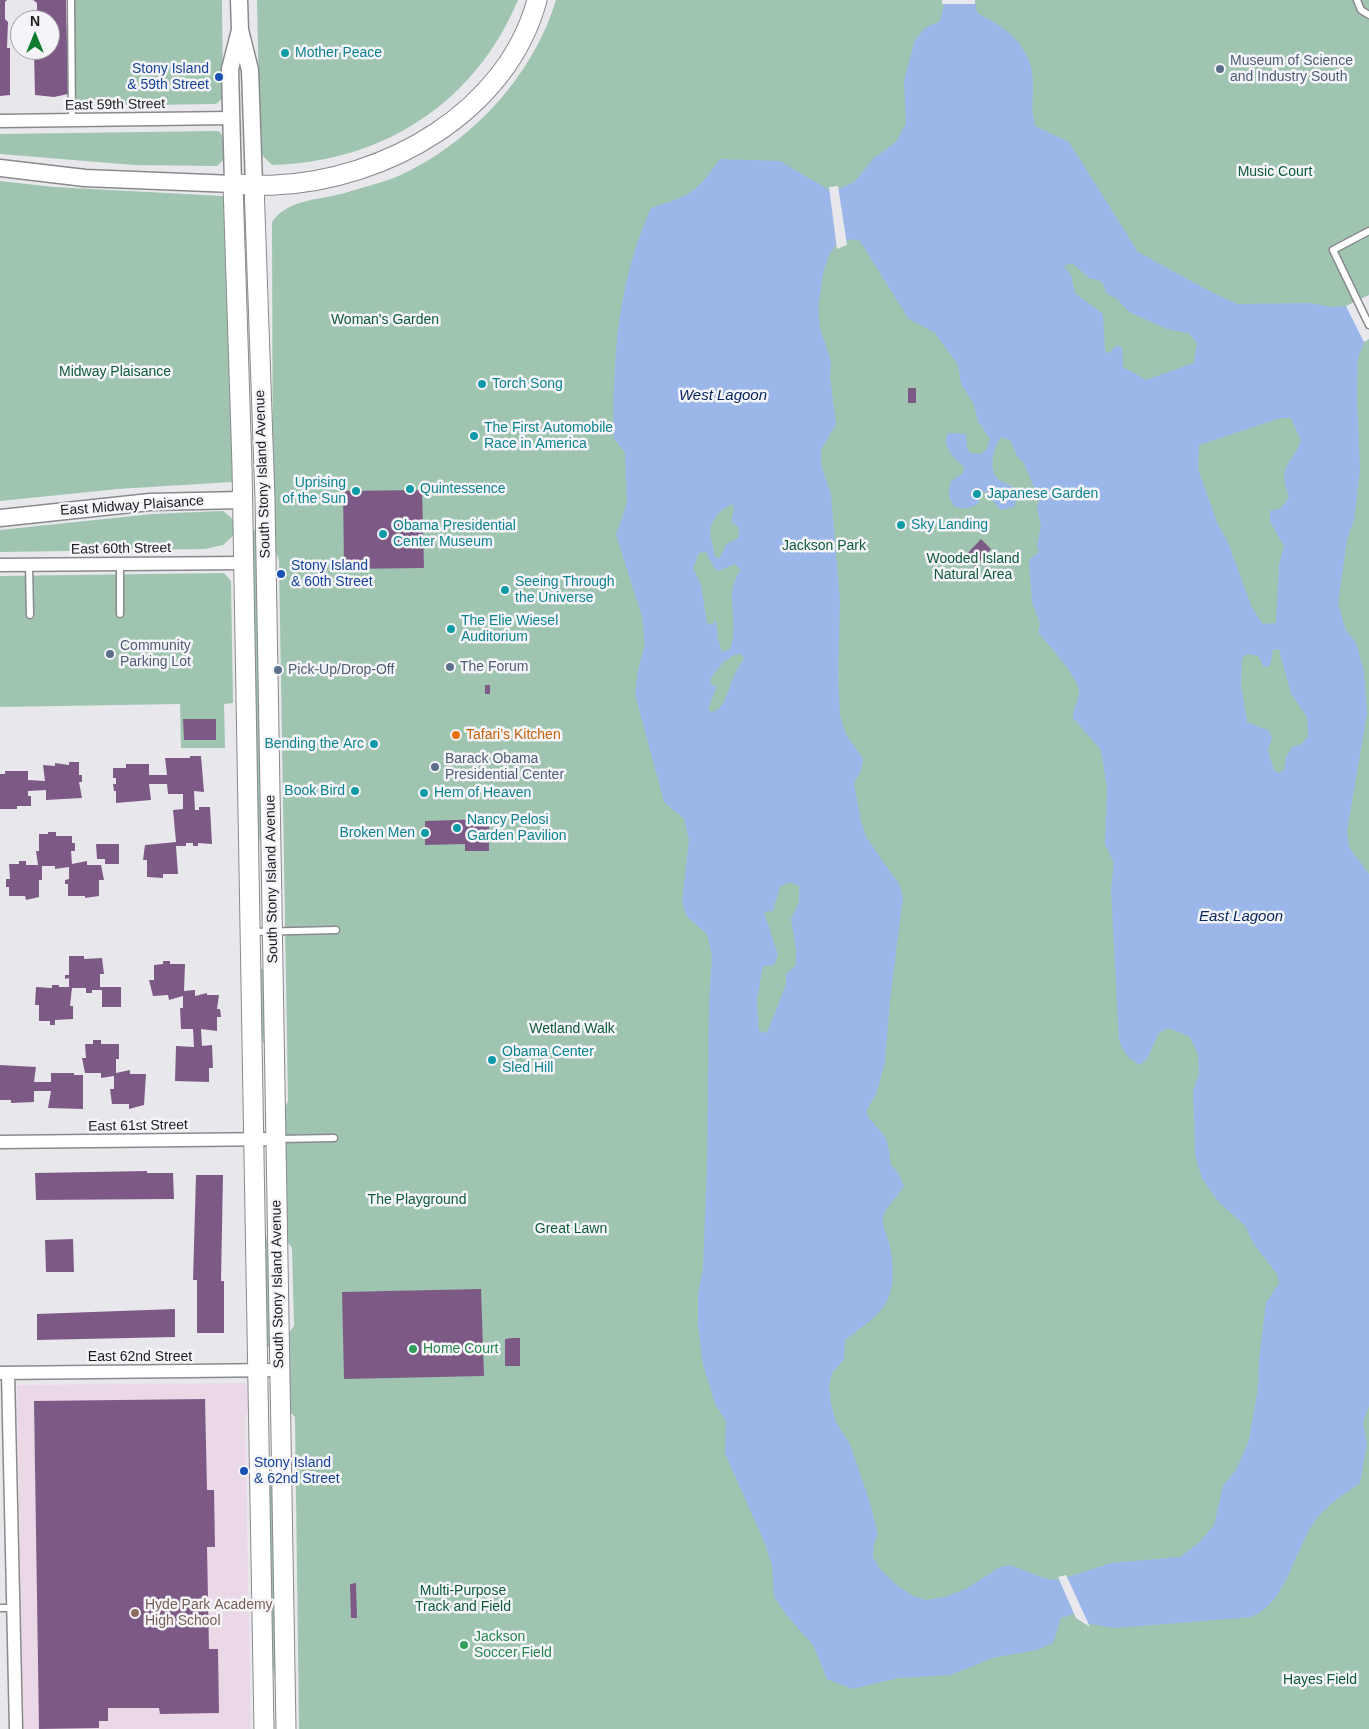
<!DOCTYPE html>
<html>
<head>
<meta charset="utf-8">
<style>
	body { margin:0 }
	#map { position:relative; width:1369px; height:1729px; overflow:hidden; background:#e8e8ec; font-family:Arial,sans-serif }
	canvas { display:block }
	.north { position:absolute; left:10px; top:10px; width:50px; height:50px; box-sizing:border-box; background:#f5f5f9; border:1px solid #9e9ea1; border-radius:50%; rotate:0deg; font-size:14px; font-weight:700; line-height:20px; text-align:center; color:#1c1c1d }
	.north::after { content:''; display:block; margin:auto; width:18px; height:22px; background:#0e7b2f; clip-path:polygon(50% 0,100% 100%,50% 72%,0 100%) }
</style>
</head>
<body>
<div id="map">
<canvas width="1369" height="1729"></canvas>
<div class="north">N</div>
</div>
<script>
const c = document.querySelector('canvas').getContext('2d');
c.lineJoin = 'round';
function paint(path, color) {
  c.fillStyle = color;
  c.fill(path, 'evenodd');
}
function trace(path, color, width, dash) {
  c.strokeStyle = color;
  c.lineWidth = width;
  c.lineCap = dash ? 'butt' : 'round';
  c.setLineDash(dash || []);
  c.stroke(path);
}
function label(font, color, halo, rows, align = 'center') {
  c.font = font + ' Arial,sans-serif';
  c.lineWidth = 5;
  c.setLineDash([]);
  c.textBaseline = 'middle';
  c.strokeStyle = halo;
  c.fillStyle = color;
  for (const [text, x, y, turn = 0] of rows) {
    c.save();
    c.translate(x, y);
    c.rotate((+turn || 0) * Math.PI / 180);
    c.textAlign = isNaN(turn) ? turn : align;
    if (halo) c.strokeText(text, 0, 0);
    c.fillText(text, 0, 0);
    c.restore();
  }
}
paint(new Path2D(`
	M238,1383H244L250,1392L251,1412L245,1417L251,1729H23L17,1385Z`), '#ebd8e7');
paint(new Path2D(`
	M71,0H222L223,98L216,104L72,106Z
	M257,0H518C475,103 383,162 272,165L263,156L260,146Z
	M556,0H1369V1729H299L295,1417L288,1410L287,1335L294,1326L292,1248L286,1240L284,1110L288,1101L279,561L273,543L272,222C288,198 323,200 348,192C368,186 390,181 409,171C476,137 534,73 556,0Z
	M216,131L220,132L225,141L224,159L217,166L134,165L0,154V134Z
	M0,181L54,187L223,196L225,199L234,479L232,482L118,489L0,501Z
	M223,511L234,520L233,536L223,545L205,549L0,552V530L152,514Z
	M251,530H257L263,843H260L256,812Z
	M224,573L231,581L233,703L224,704L225,748H181L180,704L0,707V576Z
	M259,969H265L266,1043H263L259,1012Z
	M263,1233H266L269,1263L272,1347H265Z
	M267,1470H270L274,1499L277,1674H274L270,1643Z`), '#9fc5b0');
paint(new Path2D(`
	M945,0H975L976,9L979,14C1009,29 1033,48 1033,84C1033,101 1031,109 1035,126L1069,142L1138,252L1217,295L1238,304L1310,303L1332,307L1346,306L1369,295V339L1364,342L1358,358L1357,396L1360,470L1354,520L1347,540L1338,604L1346,630L1356,643L1364,671L1367,714L1347,831L1349,847L1369,874V1406L1363,1422L1367,1445L1360,1483C1343,1495 1324,1506 1313,1524C1298,1547 1287,1589 1268,1606C1264,1610 1257,1614 1252,1617L1115,1628L1089,1624L1074,1614L1061,1618L1053,1643L1037,1650L992,1658L951,1675L898,1678L852,1689L827,1679L813,1645L788,1617L774,1597L772,1565L764,1541L725,1454L726,1421L716,1406L703,1365L698,1326V1293L703,1269L707,1165L709,1003L712,956L707,934L687,917L682,902L689,840L684,819L664,802L635,694L638,670L645,644L642,616L616,535L627,503L625,452L614,439C612,359 618,281 651,208C691,195 695,194 720,159L780,161L829,190L839,189L855,181L874,158L896,142L906,124L904,81L915,40L925,28L940,21ZM853,239L860,241L908,318L935,333L958,365L961,384L974,404L978,421L990,439L986,450L980,454L970,453L967,447L966,434L948,433C941,446 954,458 964,467L963,473L951,481C944,503 957,516 978,504L983,491L987,492L1000,510L1014,507L1018,494C1012,481 1005,486 997,478C988,469 994,443 1002,437L1010,440L1017,456L1024,463L1039,500L1037,509L1041,525L1037,546L1039,552L1029,560L1032,602L1040,624L1038,632C1049,646 1077,675 1079,691C1080,700 1072,708 1073,718L1101,750L1107,788L1105,844L1114,863L1111,890L1119,1040C1124,1052 1128,1059 1140,1065L1147,1059L1159,1033L1168,1028L1190,1037L1198,1054L1199,1074L1193,1091L1194,1114L1195,1155L1202,1178L1217,1200L1245,1226L1255,1246L1277,1274L1279,1283L1266,1303L1259,1359L1258,1388L1249,1440L1237,1468L1223,1486L1214,1525L1201,1541L1180,1557L1111,1563L1059,1580L1047,1579L1009,1565L1000,1567L966,1589L945,1597L926,1600L913,1596L898,1586L880,1569L873,1557L874,1543L878,1534L870,1503L850,1444L836,1422L831,1404L829,1385L832,1373L844,1360L845,1340C883,1312 898,1303 891,1252C890,1241 882,1229 883,1218C884,1208 898,1197 904,1186L898,1172L891,1165C889,1156 890,1146 885,1137C879,1127 870,1123 866,1111L876,1095L885,1062L890,1000L903,897L899,884L866,837L861,821L854,783L861,771L863,759L846,734L840,716L838,677L840,600L831,495L821,465V450L836,424L830,377L831,361L820,328L818,309L823,274L829,255L836,245ZM1072,263L1090,279C1101,278 1104,284 1107,294L1116,298L1129,312L1167,329L1188,333L1197,343L1194,363L1146,380L1123,367L1122,347L1116,345L1110,353L1105,351L1103,314L1075,293L1071,275L1064,266ZM1280,418H1291L1301,441C1290,468 1277,464 1289,497L1281,508L1270,511V522L1284,546L1279,564L1276,623L1263,624L1252,608L1229,545L1217,522L1198,469L1199,445ZM733,504L734,510L731,521L739,528L738,538L726,545L719,559C713,555 714,551 713,545C712,541 710,537 710,533C709,521 723,507 733,504ZM706,552L715,569L719,571L735,564L741,570C722,591 741,625 730,649L722,652L718,639L716,619L712,625L707,623L701,585L693,568L699,553ZM1279,649L1291,694L1307,717L1308,737L1300,745L1292,747L1286,757L1284,770L1279,773L1274,770L1268,750L1272,737L1268,730L1247,722L1241,685L1242,658L1247,654L1258,656L1264,667L1270,666L1273,650ZM737,654H741L744,658C740,665 735,672 732,680C728,691 725,709 711,712L708,709L717,686L712,685L710,681C716,669 724,659 737,654ZM790,882L799,886V902L791,919L796,950V965L786,974V984L767,1033L759,1031L757,1000L763,966L774,965L778,955L764,912L773,911L780,886Z`), '#9bb7ea');
paint(new Path2D(`
	M942,0H975V4H942Z
	M838,186L847,245L837,249L829,187Z
	M1369,295V339L1364,342L1346,306Z
	M1066,1575L1067,1577L1090,1627L1076,1618L1058,1577Z`), '#e8e8ec');
paint(new Path2D(`
	M0,0H7L5,2V19L8,22L7,48H10V95L0,96Z
	M33,0H66L68,94L54,97L35,95L34,52H37V50H50V20H37V3Z
	M908,388H916V403H908Z
	M422,490L424,568L344,569L343,491Z
	M981,539L991,549L975,567L964,557Z
	M485,685H490V694H485Z
	M183,719H216V740H184Z
	M190,756H201L204,792L194,791L195,810H199V807H210L212,844L198,843V846H193V843H186V846H176L178,874H163V878L147,877V860H143L145,845L176,842L173,810L183,809V794H168L167,784H149L151,800L116,803V791H114L113,784H116V778H113V768H126V764H149V775H167L165,758H190Z
	M69,762H79V775H82V782H79L82,798L46,800V790L28,791V796H31V806H17V809H0V774H5V771H28V780L45,781L43,765L55,766V763L69,765Z
	M489,819V851H465V844L425,845V821Z
	M48,832H56V836H72V843H75V851H71L72,864L87,861V865H101L104,880H99V896L85,898V896H68V884H65V880L69,879V867L55,869V866H42V880H39V897L26,900L25,896H9V887H6V879H10L9,864H19V861H26V865H38L36,851H39V834H48Z
	M96,844H119V864H105V859H97Z
	M69,956H84V959L102,958L104,974H100V987H121V1007H102V990H92V993H86V988H72L70,1006H73V1019L55,1020V1025H50V1021H39V1005H35L36,987L52,988V985H59V987H69V978L65,979V975H69Z
	M163,961H170V964H185L184,991L195,990V996L207,993V995H219L217,1009H220L221,1017H217V1031L201,1029L202,1046L212,1045L213,1068H209V1082L175,1081L176,1046L194,1047L193,1029H181L180,1008H183V996L169,1000L168,995L153,996L149,980H154V965L163,964Z
	M93,1040H101V1044H119V1059H116V1073L130,1070V1074H146L144,1105L129,1109V1104H112L110,1089H114V1076L101,1078V1073H85L82,1058H86L85,1044H93Z
	M0,1065L36,1067L34,1082H51V1073H74V1075H83V1109L48,1108L51,1091H34V1102L11,1103V1100H0Z
	M147,1171V1173H173L174,1199L36,1200L35,1173Z
	M196,1175H223L221,1281H224V1333H197V1280H193Z
	M73,1239L74,1272H46L45,1240Z
	M481,1289L484,1376L344,1379L342,1292Z
	M175,1309V1337L37,1340V1314Z
	M512,1338H520V1366H505V1339Z
	M205,1399L207,1490H214L215,1547H207L209,1649H218L219,1713L160,1714L159,1708H108V1721H99V1728L39,1729L34,1401Z
	M356,1583L357,1618H351L350,1584Z`), '#7d5a86');
const service = new Path2D(`
	M71,0L72,120
	M1357,0L1361,10L1369,15
	M1369,231L1333,250L1369,325
	M120,564V614
	M29,565L30,615
	M252,932L336,930
	M277,1139L334,1138
	M0,1608H14`);
const minor = new Path2D(`
	M0,121L231,118
	M0,565L243,563
	M0,1142L276,1139
	M0,1373L280,1370
	M8,1373L16,1729`);
const tertiary = new Path2D(`
	M239,0L240,30L250,70L254,184
	M0,168L85,178L233,184L230,69L240,30
	M0,518L150,502L242,500`);
const secondary = new Path2D(`
	M254,184L265,499L286,1729
	M264,1729L242,466L233,184C247,184 261,186 275,185C386,180 507,112 537,0`);
trace(service, '#8a8a8d', 9);
trace(minor, '#8a8a8d', 15);
trace(tertiary, '#8a8a8d', 19);
trace(secondary, '#8a8a8d', 21);
trace(service, '#fff', 6);
trace(minor, '#fff', 12);
trace(tertiary, '#fff', 16);
trace(secondary, '#fff', 19);
for (const [x, y, r, color] of [
	[285,53,5,"#0f9aa8"],
	[1220,69,5,"#5c6f8a"],
	[219,77,5,"#1a4fb4"],
	[482,384,5,"#0f9aa8"],
	[474,436,5,"#0f9aa8"],
	[410,489,5,"#0f9aa8"],
	[356,491,5,"#0f9aa8"],
	[977,494,5,"#0f9aa8"],
	[901,525,5,"#0f9aa8"],
	[383,534,5,"#0f9aa8"],
	[281,574,5,"#1a4fb4"],
	[505,590,5,"#0f9aa8"],
	[451,629,5,"#0f9aa8"],
	[110,654,5,"#5c6f8a"],
	[450,667,5,"#5c6f8a"],
	[278,670,5,"#5c6f8a"],
	[456,735,5,"#e8710a"],
	[374,744,5,"#0f9aa8"],
	[435,767,5,"#5c6f8a"],
	[355,791,5,"#0f9aa8"],
	[424,793,5,"#0f9aa8"],
	[457,828,5,"#0f9aa8"],
	[425,833,5,"#0f9aa8"],
	[492,1060,5,"#0f9aa8"],
	[413,1349,5,"#2e9e5b"],
	[244,1471,5,"#1a4fb4"],
	[135,1613,5,"#8d6e63"],
	[464,1645,5,"#2e9e5b"]
]) {
  const dot = new Path2D();
  dot.arc(x, y, r, 0, 2 * Math.PI);
  c.fillStyle = color;
  c.fill(dot);
  trace(dot, '#f5f5f9', 2);
}
label('14px', '#0d838f', '#f5f5f9', [
	["Mother Peace",295,53],
	["Torch Song",492,384],
	["The First Automobile",484,428],
	["Race in America",484,444],
	["Uprising",346,483,"right"],
	["of the Sun",346,499,"right"],
	["Quintessence",420,489],
	["Japanese Garden",987,494],
	["Sky Landing",911,525],
	["Obama Presidential",393,526],
	["Center Museum",393,542],
	["Seeing Through",515,582],
	["the Universe",515,598],
	["The Elie Wiesel",461,621],
	["Auditorium",461,637],
	["Bending the Arc",364,744,"right"],
	["Book Bird",345,791,"right"],
	["Hem of Heaven",434,793],
	["Nancy Pelosi",467,820],
	["Garden Pavilion",467,836],
	["Broken Men",415,833,"right"],
	["Obama Center",502,1052],
	["Sled Hill",502,1068]
], 'left');
label('14px', '#4e5e75', '#f5f5f9', [
	["Museum of Science",1230,61],
	["and Industry South",1230,77],
	["Community",120,646],
	["Parking Lot",120,662],
	["The Forum",460,667],
	["Pick-Up/Drop-Off",288,670],
	["Barack Obama",445,759],
	["Presidential Center",445,775]
], 'left');
label('14px', '#164399', '#f5f5f9', [
	["Stony Island",209,69,"right"],
	["& 59th Street",209,85,"right"],
	["Stony Island",291,566],
	["& 60th Street",291,582],
	["Stony Island",254,1463],
	["& 62nd Street",254,1479]
], 'left');
label('14px', '#1c1c1d', '#f5f5f9', [
	["East 59th Street",115,105,-1],
	["South Stony Island Avenue",263,474,-92],
	["East Midway Plaisance",132,506,-4],
	["East 60th Street",121,549,-1],
	["South Stony Island Avenue",272,879,-91],
	["East 61st Street",138,1126,-1],
	["South Stony Island Avenue",278,1284,-91],
	["East 62nd Street",140,1357]
]);
label('14px', '#0d5a3c', '#f5f5f9', [
	["Music Court",1275,172],
	["Woman's Garden",385,320],
	["Midway Plaisance",115,372],
	["Jackson Park",824,546],
	["Wooded Island",973,559],
	["Natural Area",973,575],
	["Wetland Walk",572,1029],
	["The Playground",417,1200],
	["Great Lawn",571,1229],
	["Multi-Purpose",463,1591],
	["Track and Field",463,1607],
	["Hayes Field",1320,1680]
]);
label('14px', '#c56008', '#f5f5f9', [
	["Tafari’s Kitchen",466,735]
], 'left');
label('14px', '#27864d', '#f5f5f9', [
	["Home Court",423,1349],
	["Jackson",474,1637],
	["Soccer Field",474,1653]
], 'left');
label('14px', '#785e54', '#f5f5f9', [
	["Hyde Park Academy",145,1605],
	["High School",145,1621]
], 'left');
label('italic 15px', '#092660', '#f5f5f9', [
	["West Lagoon",723,396],
	["East Lagoon",1241,917]
]);
</script>
</body>
</html>
